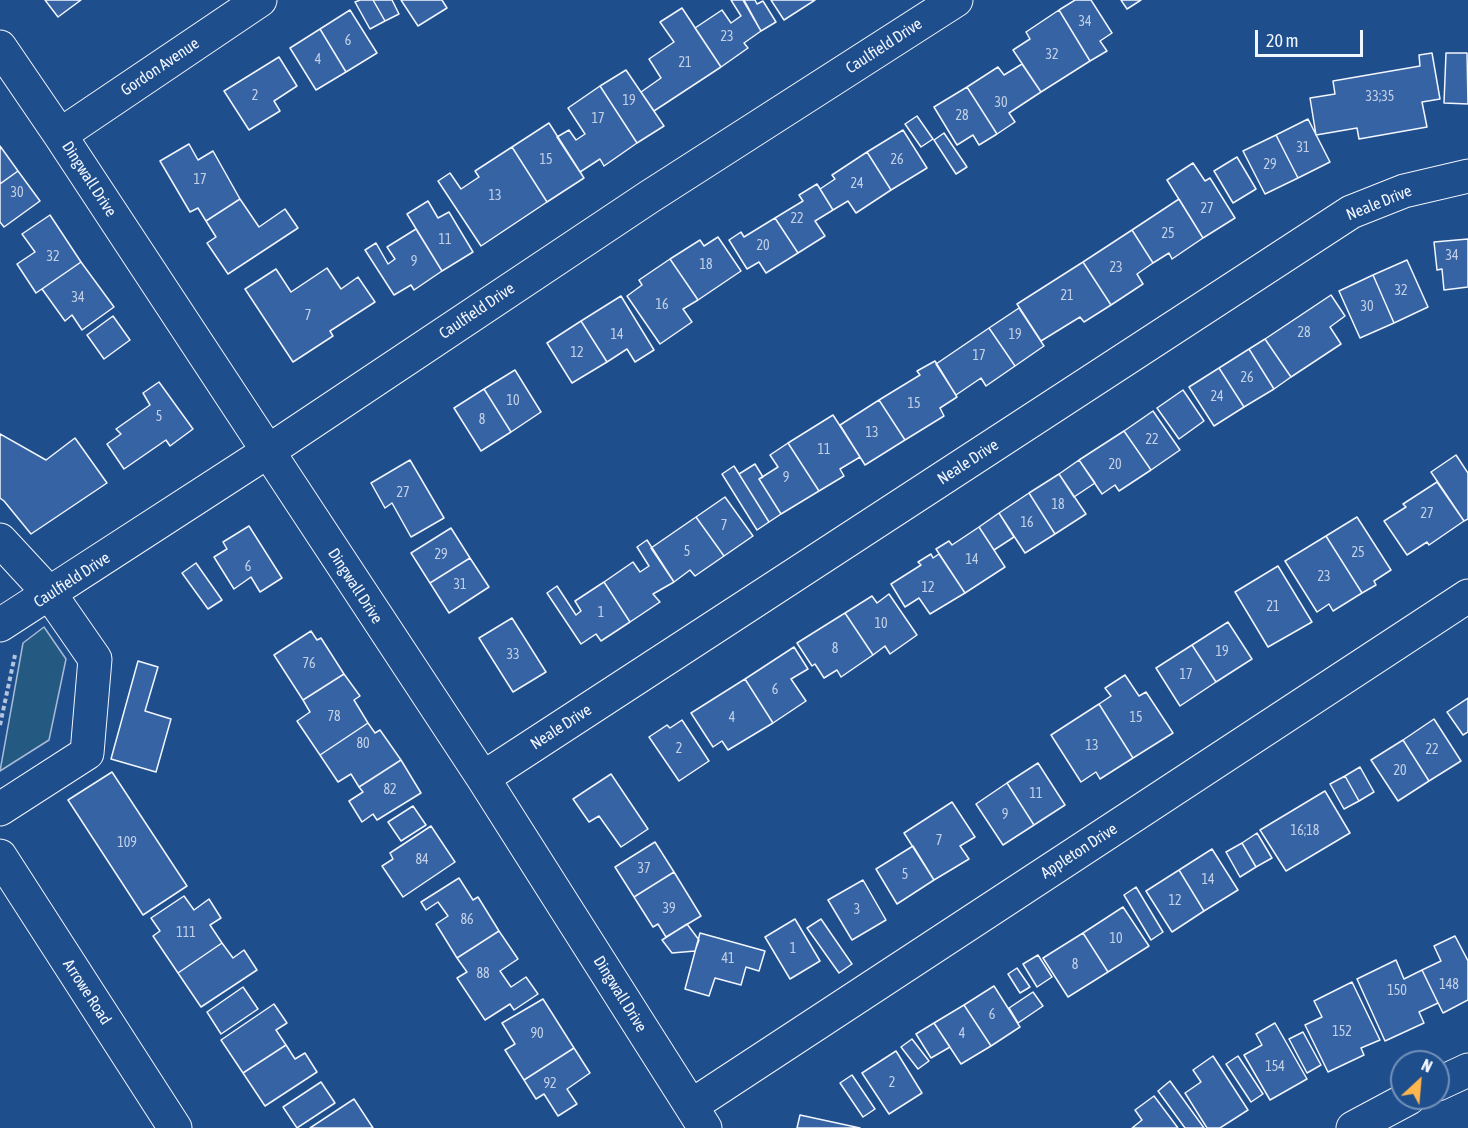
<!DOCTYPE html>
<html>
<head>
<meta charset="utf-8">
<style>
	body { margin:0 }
	#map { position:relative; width:1468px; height:1128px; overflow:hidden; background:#1f4e8c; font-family:"Asap Condensed",sans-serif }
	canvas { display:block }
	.north { position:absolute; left:1390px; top:1050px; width:60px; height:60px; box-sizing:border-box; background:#1f4e8c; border:2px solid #7391ba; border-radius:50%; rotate:26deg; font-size:16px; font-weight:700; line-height:24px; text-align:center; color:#f2f6ff }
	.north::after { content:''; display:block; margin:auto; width:21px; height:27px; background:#ffb74d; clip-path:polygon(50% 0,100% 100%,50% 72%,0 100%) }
	.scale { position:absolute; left:1255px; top:30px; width:108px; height:27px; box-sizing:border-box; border:3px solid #f2f6ff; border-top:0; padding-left:8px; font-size:18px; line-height:21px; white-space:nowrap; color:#f2f6ff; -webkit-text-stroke:4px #1f4e8c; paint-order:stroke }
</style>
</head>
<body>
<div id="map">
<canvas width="1468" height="1128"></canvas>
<div class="north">N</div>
<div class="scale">20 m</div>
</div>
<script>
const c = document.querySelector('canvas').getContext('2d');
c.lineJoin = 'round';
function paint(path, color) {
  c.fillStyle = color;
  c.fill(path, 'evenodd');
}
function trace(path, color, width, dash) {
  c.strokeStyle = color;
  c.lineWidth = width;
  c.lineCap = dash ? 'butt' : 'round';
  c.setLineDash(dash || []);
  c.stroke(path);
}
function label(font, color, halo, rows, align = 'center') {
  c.font = font + ' "Asap Condensed",sans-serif';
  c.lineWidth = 4.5;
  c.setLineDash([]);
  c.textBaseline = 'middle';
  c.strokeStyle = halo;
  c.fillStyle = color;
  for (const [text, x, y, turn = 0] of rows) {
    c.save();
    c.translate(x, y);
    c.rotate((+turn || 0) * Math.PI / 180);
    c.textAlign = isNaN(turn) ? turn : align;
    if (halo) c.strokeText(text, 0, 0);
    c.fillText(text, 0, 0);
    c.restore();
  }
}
const green = new Path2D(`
	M44,627L66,659L49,740L0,771L23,643Z`);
paint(green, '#245a82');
trace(green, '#a8bbd7', 1.5);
const building = new Path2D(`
	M45,0H81L58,17Z
	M360,0H373L385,21L370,29L355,2Z
	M373,0H392L399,14L385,21Z
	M401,0H442L447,8L418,26Z
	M731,0H743L761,31L744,43L748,48L721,67L695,28L722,10L731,23L741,16Z
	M744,0H755L757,4L763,1L776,22L761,31Z
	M771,0H815L784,20Z
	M1075,0H1091L1112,33L1100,41L1107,51L1090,61L1059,10Z
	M1121,0H1141L1127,9Z
	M682,8L721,67L654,111L641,92L661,78L649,59L674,42L660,22Z
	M350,10L377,53L346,72L320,29Z
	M1059,10L1090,61L1041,92L1013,50L1030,39L1026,32Z
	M320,29L346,72L316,90L290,48Z
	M1432,53L1440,99L1422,102L1427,127L1359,139L1357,128L1316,135L1310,98L1335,94L1333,81L1420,66L1419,55Z
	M1446,53H1467L1468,104L1444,103Z
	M279,57L297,86L274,101L280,111L249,130L224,91Z
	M1022,64L1041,92L1009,113L1015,122L997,134L967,87L998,67L1004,75Z
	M626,70L664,126L637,143L600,86Z
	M600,86L637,143L604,166L600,159L580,172L557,137L569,130L576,140L585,134L568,108Z
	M967,87L997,134L979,145L973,135L957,145L934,107Z
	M917,116L933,139L921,147L905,124Z
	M1308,119L1330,162L1298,178L1276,135Z
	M549,123L584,178L547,202L512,147Z
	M903,130L927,168L891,190L867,152Z
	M944,133L967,167L956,174L934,140Z
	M1276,135L1298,178L1265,194L1243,151Z
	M189,144L198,160L213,151L240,199L206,221L198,208L190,212L160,161Z
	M0,146L18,171L0,184Z
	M512,147L547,202L481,246L438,181L450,173L461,189L479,177L475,171Z
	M867,152L891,190L856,213L848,201L833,210L820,189L835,179L832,175Z
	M1237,157L1256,189L1233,203L1214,171Z
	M1193,163L1205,181L1210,178L1235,218L1203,238L1167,180Z
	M18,171L40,201L4,227L0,222V184Z
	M817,184L833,210L815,221L825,236L798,253L775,218L803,201L799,195Z
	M240,199L259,227L285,209L298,228L228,274L207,243L216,237L206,221Z
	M1179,199L1203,238L1172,259L1169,253L1153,263L1132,230Z
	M428,201L438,218L449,212L473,252L442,271L407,214Z
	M50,215L81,262L36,293L17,264L35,252L22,234Z
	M775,218L798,253L766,273L759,262L747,269L729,240L741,232L744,237Z
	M416,229L442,271L414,290L411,285L394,295L365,250L376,243L388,264L395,259L387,247Z
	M1132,230L1153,263L1137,274L1143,284L1111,305L1083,262Z
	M718,237L741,271L698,300L670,259L700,240L704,246Z
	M1468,239V287L1444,290L1442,269L1437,270L1434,242Z
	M670,259L698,300L683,309L692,322L660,344L627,296L642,285L639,280Z
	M1407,260L1428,307L1394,323L1373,275Z
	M81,262L114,307L82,330L72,315L65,321L42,289Z
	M1083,262L1111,305L1084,322L1080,317L1041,341L1017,304Z
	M327,268L341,289L358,277L375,302L330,331L333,336L293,362L245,289L276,269L291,292Z
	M1373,275L1394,323L1360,338L1339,291Z
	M1331,295L1345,316L1330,327L1341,344L1291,377L1265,339Z
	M621,296L654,350L635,362L627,349L607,362L581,321Z
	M1019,308L1044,346L1015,366L989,328Z
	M113,316L130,340L104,359L87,335Z
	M581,321L607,362L572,383L547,343Z
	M989,328L1015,366L986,386L981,378L956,395L936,364Z
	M1265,339L1291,377L1274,389L1249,349Z
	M1249,349L1274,389L1244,407L1219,368Z
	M935,361L957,397L940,408L944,416L905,440L879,400L920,375L917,371Z
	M1219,368L1244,407L1214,426L1189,387Z
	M515,370L541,412L511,432L484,389Z
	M159,382L193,429L170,446L166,440L124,469L107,444L121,434L116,429L150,405L143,393Z
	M484,389L511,432L481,451L454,408Z
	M1183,390L1204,421L1179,439L1157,408Z
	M879,400L905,440L865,465L840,425Z
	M1153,411L1180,450L1151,470L1124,431Z
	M833,415L860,457L840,469L844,476L819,491L788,443Z
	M1124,431L1151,470L1119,491L1115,485L1102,494L1079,460Z
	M0,434L46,460L75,438L107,483L31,534L4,501L0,498Z
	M788,443L819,491L781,514L759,479L778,467L770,455Z
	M1456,455L1468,473V519L1464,521L1431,472Z
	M410,460L444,518L411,537L392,503L385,508L371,483Z
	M1079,460L1095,483L1074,497L1059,474Z
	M755,464L763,477L759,479L781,514L769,522L739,474Z
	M734,466L769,522L757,530L722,474Z
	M1059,474L1086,514L1055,534L1029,493Z
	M1437,482L1464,521L1429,545L1427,542L1407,555L1384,521L1406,507L1403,504Z
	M1029,493L1055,534L1025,553L999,513Z
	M725,497L753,536L724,556L696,517Z
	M999,513L1014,537L994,550L979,527Z
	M696,517L724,556L695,576L690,570L674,582L651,548Z
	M1357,517L1391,570L1374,581L1376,585L1362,593L1326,536Z
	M249,526L282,578L260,592L251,577L234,589L214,557L227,549L223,542Z
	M979,527L1005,567L965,593L936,549L949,541L952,545Z
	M451,528L470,558L430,583L411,553Z
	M1326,536L1362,593L1333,611L1329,604L1317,612L1285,561Z
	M647,540L674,582L653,594L660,602L630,622L604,582L633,562L640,572L649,566L637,547Z
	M931,554L933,558L939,554L965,593L930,614L919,598L905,607L891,584L921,565L918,562Z
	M470,558L489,587L449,613L430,583Z
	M196,563L222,600L208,609L182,573Z
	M1278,566L1312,622L1268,647L1235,592Z
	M604,582L630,622L601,641L596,634L581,644L547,593L557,586L576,615L581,611L575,601Z
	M889,594L917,635L890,654L885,646L873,655L845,613L872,596L877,603Z
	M845,613L873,655L841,677L837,670L824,678L815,664L812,666L797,643Z
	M512,618L546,672L513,692L479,638Z
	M1228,622L1252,659L1216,682L1192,645Z
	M311,631L317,640L321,638L344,674L303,700L274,655Z
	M1192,645L1216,682L1180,706L1156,668Z
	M794,647L808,669L791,679L806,701L773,723L745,679Z
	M138,661L158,667L145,711L171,719L156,772L111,759Z
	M344,674L360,696L354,700L368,723L320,755L297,721L310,712L303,700Z
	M1125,675L1139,696L1146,692L1173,733L1133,758L1099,704L1111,696L1105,688Z
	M745,679L773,723L728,750L722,741L713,747L691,713Z
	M1468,698V732L1463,735L1447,712Z
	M1099,704L1133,758L1100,779L1096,772L1081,782L1051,735Z
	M1434,719L1461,761L1429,781L1403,740Z
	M682,720L709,761L679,781L649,737L667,725L670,728Z
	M368,723L375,733L380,730L401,760L359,787L351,774L338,782L320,755Z
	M1403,740L1429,781L1398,801L1371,760Z
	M401,760L421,793L377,820L373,814L362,822L349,801L363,792L359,787Z
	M1038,763L1065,805L1034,825L1007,783Z
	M1360,767L1374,792L1359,801L1345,776Z
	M112,772L187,886L143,915L68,800Z
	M611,774L648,829L621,847L599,816L589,822L573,799Z
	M1345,776L1359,801L1344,809L1330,784Z
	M1007,783L1034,825L1003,845L976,804Z
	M1325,791L1350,833L1286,871L1260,830Z
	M952,802L975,837L960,846L969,859L934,880L904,833Z
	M413,806L426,825L401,841L388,822Z
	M431,826L455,862L403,897L382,866L393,859L390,853Z
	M1257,833L1272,858L1256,867L1242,843Z
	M655,842L674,872L634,897L615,867Z
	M1242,843L1256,867L1240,877L1226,852Z
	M913,846L934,880L897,904L876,869Z
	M1212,849L1238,890L1204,911L1179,870Z
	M1179,870L1204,911L1172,932L1146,891Z
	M674,872L701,916L666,937L658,924L653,927L634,897Z
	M459,878L473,900L478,897L499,931L457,958L436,924L448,916L438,902L426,910L421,902Z
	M863,880L886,920L852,940L828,900Z
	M1136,887L1163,932L1151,940L1124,895Z
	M184,896L194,910L209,899L221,918L210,925L222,943L178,973L153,936L160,931L151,918Z
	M1123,907L1149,946L1108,972L1083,933Z
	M795,919L820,961L790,979L765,937Z
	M821,919L852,964L839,973L807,928Z
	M687,924L699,940L695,951L672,953L662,940Z
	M499,931L518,959L500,971L511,987L526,977L538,994L514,1010L510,1004L485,1020L457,978L467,972L457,958Z
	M700,933L765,951L759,971L746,967L741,985L715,978L709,996L685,989Z
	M1083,933L1108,972L1068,997L1043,958Z
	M1455,936L1468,961V1000L1443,1013L1422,970L1441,961L1434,946Z
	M222,943L233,958L244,950L257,970L201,1007L178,973Z
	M1038,955L1052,977L1037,987L1023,964Z
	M1396,960L1404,979L1422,970L1438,1003L1419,1012L1424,1023L1385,1041L1357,979Z
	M1017,968L1030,987L1020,993L1008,974Z
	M1352,982L1380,1040L1361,1048L1364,1055L1328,1072L1305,1025L1322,1017L1314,1001Z
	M994,986L1020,1027L991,1046L964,1005Z
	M243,987L258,1009L221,1034L207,1012Z
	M1033,992L1043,1006L1018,1023L1009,1008Z
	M543,999L574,1048L524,1080L505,1050L515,1044L502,1023Z
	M274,1004L287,1023L276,1030L286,1045L243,1073L221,1040Z
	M964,1005L991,1046L961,1064L934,1023Z
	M934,1023L950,1047L931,1058L916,1034Z
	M1275,1023L1307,1079L1270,1100L1244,1055L1262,1045L1256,1034Z
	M1303,1032L1321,1065L1307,1073L1289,1039Z
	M912,1039L929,1061L918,1069L901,1047Z
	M286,1045L295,1059L305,1053L317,1072L265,1106L243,1073Z
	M574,1048L590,1073L567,1089L577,1104L558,1116L544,1094L536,1099L524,1080Z
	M896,1051L922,1093L889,1114L862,1073Z
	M1213,1056L1248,1110L1220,1128H1207L1185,1093L1201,1082L1193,1070Z
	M1238,1056L1263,1094L1251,1102L1226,1064Z
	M852,1075L875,1109L863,1117L840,1083Z
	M1170,1081L1204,1128H1185L1158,1091Z
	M321,1082L335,1103L297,1128L283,1107Z
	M1154,1096L1178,1128H1132L1142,1120L1135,1110Z
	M354,1099L373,1128H310Z
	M800,1115L860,1128H797Z`);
paint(building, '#3563a3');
trace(building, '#f2f6ff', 1.5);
const minor = new Path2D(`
	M0,47L60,135L483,778L705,1128
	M60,135L260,0
	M0,540L50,594L95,659L87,753L0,809
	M0,625L267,452L649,197L956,0
	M483,778L1351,212L1404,191L1468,176
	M0,856L175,1128
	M1438,1084L1468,1070
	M691,1106L1468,596
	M1353,1128L1409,1098`);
trace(minor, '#f2f6ff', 35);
trace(new Path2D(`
	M0,725L15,655`), '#b3c4dc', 4, [4.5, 3]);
trace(minor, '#1f4e8c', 33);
label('14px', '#c3d1e8', null, [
	["34",1085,22],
	["23",727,37],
	["6",348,41],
	["32",1052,55],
	["4",318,60],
	["21",685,63],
	["2",255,96],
	["33;35",1380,97],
	["19",629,101],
	["30",1001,103],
	["28",962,116],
	["17",598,119],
	["31",1303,148],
	["15",546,160],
	["26",897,160],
	["29",1270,165],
	["17",200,180],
	["24",857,184],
	["30",17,193],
	["13",495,196],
	["27",1207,209],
	["22",797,219],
	["25",1168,234],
	["11",445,240],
	["20",763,246],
	["34",1452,256],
	["32",53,257],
	["9",414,262],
	["18",706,265],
	["23",1116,268],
	["32",1401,291],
	["21",1067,296],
	["34",78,298],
	["16",662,305],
	["30",1367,307],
	["7",308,316],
	["28",1304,333],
	["14",617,335],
	["19",1015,335],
	["12",577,353],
	["17",979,356],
	["26",1247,378],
	["24",1217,397],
	["10",513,401],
	["15",914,404],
	["5",159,417],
	["8",482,420],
	["13",872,433],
	["22",1152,440],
	["11",824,450],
	["20",1115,465],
	["9",786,478],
	["27",403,493],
	["18",1058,505],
	["27",1427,514],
	["16",1027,523],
	["7",724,526],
	["5",687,552],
	["25",1358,553],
	["29",441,555],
	["14",972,560],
	["6",248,567],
	["23",1324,577],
	["31",460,585],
	["12",928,588],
	["21",1273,607],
	["1",601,613],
	["10",881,624],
	["8",835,649],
	["19",1222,652],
	["33",513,655],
	["76",309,664],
	["17",1186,675],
	["6",775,690],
	["78",334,717],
	["4",732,718],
	["15",1136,718],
	["80",363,744],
	["13",1092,746],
	["2",679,749],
	["22",1432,750],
	["20",1400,771],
	["82",390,790],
	["11",1036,794],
	["9",1005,815],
	["16;18",1305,831],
	["7",939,841],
	["109",127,843],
	["84",422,860],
	["37",644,869],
	["5",905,875],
	["14",1208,880],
	["12",1175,901],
	["39",669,909],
	["3",857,910],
	["86",467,920],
	["111",186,933],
	["10",1116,939],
	["1",793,949],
	["41",728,959],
	["8",1075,965],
	["88",483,974],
	["148",1449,985],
	["150",1397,991],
	["6",992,1015],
	["152",1342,1032],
	["90",537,1034],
	["4",962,1034],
	["154",1275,1067],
	["2",892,1083],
	["92",550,1084]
]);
label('16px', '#f2f6ff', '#1f4e8c', [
	["Caulfield Drive",884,46,-33],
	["Gordon Avenue",160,67,-34],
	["Dingwall Drive",89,179,57],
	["Neale Drive",1379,203,-22],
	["Caulfield Drive",477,311,-34],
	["Neale Drive",968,462,-33],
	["Caulfield Drive",72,580,-33],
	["Dingwall Drive",355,586,57],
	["Neale Drive",561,727,-33],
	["Appleton Drive",1079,851,-33],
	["Arrowe Road",87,992,57],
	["Dingwall Drive",620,994,58]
]);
</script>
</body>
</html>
